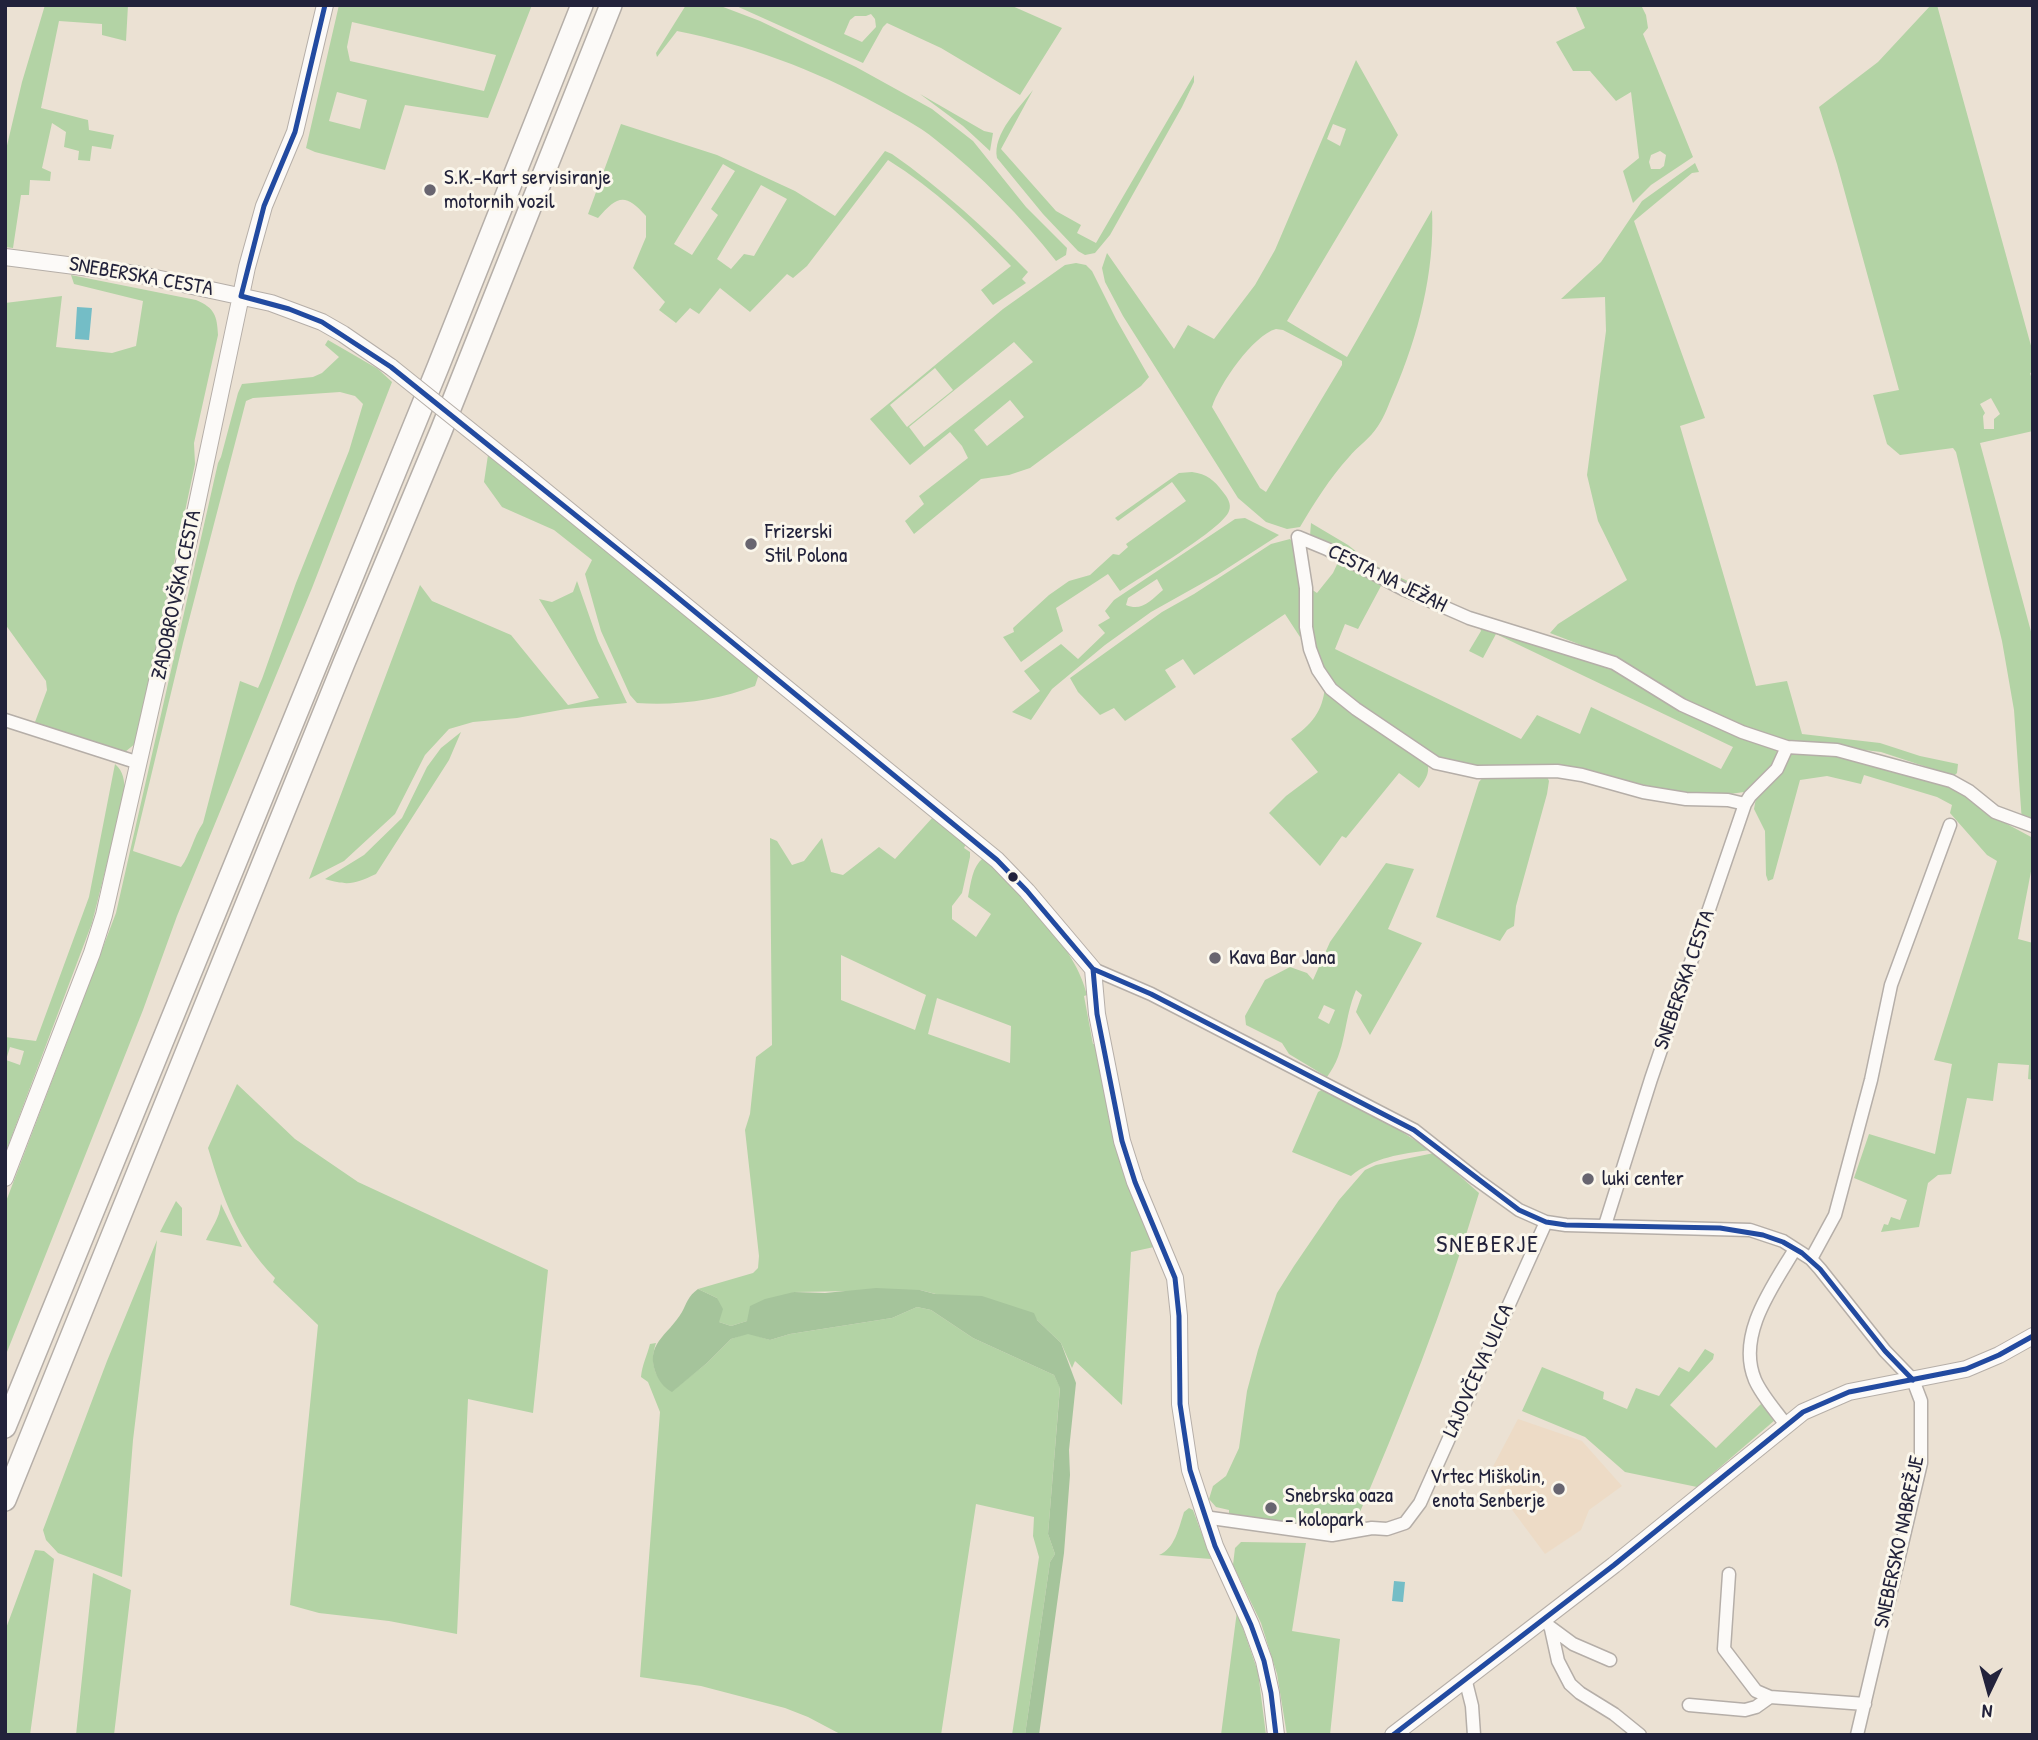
<!DOCTYPE html>
<html>
<head>
<meta charset="utf-8">
<style>
	body { margin:0 }
	#map { position:relative; width:2038px; height:1740px; overflow:hidden; background:#ebe1d3; font-family:"Patrick Hand",sans-serif }
	canvas { display:block }
	.frame { position:absolute; inset:0; border:7px solid #22223b; pointer-events:none }
	.north { position:absolute; left:1954px; top:1656px; width:70px; height:70px; -webkit-text-stroke:5px #fbf7ec; paint-order:stroke; rotate:185deg; font-size:19px; font-weight:700; line-height:28px; text-align:center; color:#22223b }
	.north::after { content:''; display:block; margin:auto; width:24px; height:32px; background:#22223b; clip-path:polygon(50% 0,100% 100%,50% 72%,0 100%) }
</style>
</head>
<body>
<div id="map">
<canvas width="2038" height="1740"></canvas>
<div class="frame"></div>
<div class="north">N</div>
</div>
<script>
const c = document.querySelector('canvas').getContext('2d');
c.lineJoin = 'round';
function paint(path, color) {
  c.fillStyle = color;
  c.fill(path, 'evenodd');
}
function trace(path, color, width, dash) {
  c.strokeStyle = color;
  c.lineWidth = width;
  c.lineCap = dash ? 'butt' : 'round';
  c.setLineDash(dash || []);
  c.stroke(path);
}
function label(font, color, halo, rows, align = 'center') {
  c.font = font + ' "Patrick Hand",sans-serif';
  c.lineWidth = 6;
  c.setLineDash([]);
  c.textBaseline = 'middle';
  c.strokeStyle = halo;
  c.fillStyle = color;
  for (const [text, x, y, turn = 0] of rows) {
    c.save();
    c.translate(x, y);
    c.rotate((+turn || 0) * Math.PI / 180);
    c.textAlign = isNaN(turn) ? turn : align;
    if (halo) c.strokeText(text, 0, 0);
    c.fillText(text, 0, 0);
    c.restore();
  }
}
paint(new Path2D(`
	M1518,1419L1582,1441L1622,1486L1589,1510L1581,1530L1545,1554L1498,1491L1504,1484L1488,1476Z`), '#eddbc6');
paint(new Path2D(`
	M45,5H128L126,41L102,35V24L59,21L41,108L88,120L89,130L114,135L111,149L92,146L90,161L78,160L79,151L64,147L66,132L52,123L42,168L51,172L50,181L30,180L29,195H21L13,248L5,247V154L22,82Z
	M339,5H532L488,118L405,105L385,170L315,152L306,148ZM352,22L496,55L484,91L350,61L347,47ZM337,92L367,100L360,129L329,121Z
	M686,5H718L760,21L856,67L932,109L973,141L1026,207L1067,248L1066,255L1056,261C1021,217 981,175 936,140C918,125 897,115 877,104C813,69 748,45 677,31L657,57L656,53Z
	M734,5H1010L1062,28L1020,95L941,48L887,23L883,27L863,63ZM871,14L875,19L876,27L862,42L844,34L850,20L855,16H866Z
	M1575,5H1641L1646,15L1648,28L1643,34L1693,157L1651,185L1633,203L1623,171L1639,158L1631,92L1616,101L1590,71H1573L1556,42L1585,28ZM1660,151L1666,155L1664,166L1660,169H1651L1649,162L1651,155Z
	M1931,5H1937L2033,353V372L2030,373L2033,383V431L1980,443L2033,639V827L2022,822L2014,710L2002,641L1956,452L1953,448L1900,455L1887,444L1873,395L1899,390L1837,164L1819,107L1878,62ZM1991,398L2000,414L1994,419V429H1984L1983,416L1985,413L1980,404Z
	M1356,60L1398,135L1287,321L1347,357L1432,210C1435,272 1418,336 1394,392C1389,403 1385,416 1378,426C1370,439 1358,446 1349,457C1329,479 1315,502 1300,527L1287,529L1266,522L1238,498L1123,316L1105,282L1102,268L1107,253L1174,349L1188,325L1214,339L1255,285L1275,250ZM1333,124L1346,129L1340,146L1327,139ZM1276,329L1283,330L1342,361V365L1266,492L1260,488L1212,407C1219,385 1253,335 1276,329Z
	M1194,75V82L1182,107L1110,235L1095,253L1085,255L1078,251L1043,214L997,158C992,134 1020,107 1033,90L1001,149L1056,211L1081,225L1077,233L1096,243Z
	M920,94L984,131L993,133L990,151L963,126Z
	M621,124L717,155L795,191L835,216L885,151L892,154C942,189 986,229 1028,272L1022,279L1026,283L993,305L981,290L1011,266C973,226 935,189 888,160L807,266L793,278L787,274L750,312L720,288L699,314L690,308L676,323L659,310L665,302L633,268L646,237V216C625,192 617,196 598,218L588,214ZM723,164L735,171L711,209L718,215L692,255L674,244ZM761,185L787,199L754,256L744,254L731,269L717,259Z
	M1695,163L1699,172L1692,173L1634,221L1705,418L1680,426L1756,686L1787,681L1802,734L1880,743L1920,756L1958,764L1957,773L1954,776L1881,752L1797,742L1762,735L1685,701L1612,657L1550,633L1558,624L1627,580L1598,521L1587,475L1606,331L1605,297L1561,299L1601,262L1642,201Z
	M1076,263L1086,265L1092,271L1116,319L1149,377L1141,386L1030,468L1009,475L981,479L914,534L905,521L924,504L919,496L968,458L962,446L950,432L910,465L870,419L1003,309L1065,265ZM1014,342L1033,362L924,447L909,427ZM935,368L953,390L907,427L890,405ZM1010,400L1024,417L987,446L974,430Z
	M71,275L196,300C215,308 217,316 218,335L194,443L195,464L136,743L125,752L64,735L35,722L47,690L46,681L5,624V303L62,296L56,347L112,353L136,346L143,301L74,284Z
	M328,340L378,369L392,382L312,588L177,916L143,1010L5,1357V1204L116,913L218,463L221,457L238,393L242,384L313,377L322,373L339,357L325,345ZM340,392L355,396L363,404L349,451L296,583L262,679L258,688L240,681L203,823C193,837 191,854 181,867L133,851L183,643L246,401L253,398Z
	M488,455L584,531L759,674L755,686C718,700 677,706 637,703L630,695L601,631L585,574L592,560L554,530L502,507L484,482Z
	M1192,472C1207,474 1214,480 1223,492C1227,497 1232,504 1229,511C1223,529 1139,578 1120,591L1108,574L1056,608L1063,631L1021,662L1003,637L1014,632L1013,628L1049,595L1069,581L1090,575L1113,554L1119,555L1128,547L1126,544L1186,501L1172,482L1118,521L1115,518L1179,473Z
	M1245,518L1279,535L1217,575L1151,612L1105,645L1052,689L1031,720L1012,712L1040,691L1024,671L1061,644L1078,659L1105,633L1098,625L1110,618L1105,611L1114,600L1235,519ZM1157,579L1163,590C1151,600 1142,612 1126,605L1128,598Z
	M1311,523L1348,545L1372,564L1439,596V601L1310,536Z
	M1290,539L1299,550L1302,633L1300,637L1285,614L1194,675L1183,659L1165,670L1176,687L1125,721L1114,708L1100,715L1078,692L1070,678L1162,612L1194,594L1271,544Z
	M1340,558L1381,586L1358,629L1345,624L1335,649L1521,739L1537,715L1580,734L1591,707L1721,769L1733,747L1496,634L1483,658L1469,651L1481,631L1478,622L1596,661L1773,744L1777,751L1776,758L1769,772L1751,791L1723,795L1681,793L1573,769L1451,766L1355,705L1327,677L1319,664L1312,628L1311,589L1317,593L1333,573Z
	M577,581L598,641L627,703L566,709L517,718L473,722L449,729L425,755L395,814L344,861L309,879L420,585L432,601L511,635L568,705L599,698L539,599L552,602L573,592Z
	M1325,686L1426,759C1431,771 1427,778 1419,788L1399,773L1346,838L1342,836L1320,866L1269,813L1286,796L1318,772L1291,739C1311,725 1323,712 1325,686Z
	M461,732L449,760L376,874C355,884 348,886 325,879L364,855L402,818L427,767L441,748Z
	M1793,753L1874,759L1965,792L2007,824L2033,838V861L2018,939L2033,943V1080L2028,1079L2029,1065L1998,1063L1993,1101L1967,1098L1951,1174L1938,1175L1928,1183L1919,1227L1881,1232L1884,1224L1888,1225L1891,1217L1900,1220L1907,1200L1854,1178L1869,1134L1935,1154L1952,1064L1934,1060L1997,861L1987,855L1950,813L1952,805L1937,797L1864,775L1861,784L1827,776L1800,780L1773,879L1768,881L1766,875L1765,831L1754,809L1756,798L1774,780L1785,759Z
	M115,764C124,772 124,780 125,792L92,923L5,1154V1037L36,1041L89,897ZM10,1047L24,1051L20,1065L6,1060Z
	M1546,774L1549,781L1547,794L1516,906L1514,926L1507,930L1500,941L1436,917L1479,782L1484,776Z
	M933,817L966,844L964,848L970,852V857L962,893L952,906V919L976,937L991,914L968,897C971,883 972,867 983,858C1019,888 1077,949 1087,995L1084,996L1093,1044H1096L1154,1247L1131,1252L1122,1405L1075,1361L1072,1368L1061,1343L1037,1320L920,1290L794,1292L747,1321L731,1326L719,1322L717,1298L698,1289L753,1273L758,1268L759,1256L745,1130L750,1114L756,1057L772,1045L770,838L777,841L792,865L804,861L822,838L831,872L843,875L879,847L895,859ZM841,955L926,995L915,1030L841,1000ZM937,998L1011,1026L1010,1063L928,1034Z
	M1386,863L1414,869L1388,929L1422,943L1370,1035L1356,1012L1362,995L1356,990C1343,1020 1347,1051 1327,1077L1289,1054L1282,1043L1246,1025L1245,1016L1265,980L1290,967L1307,973L1313,980L1330,942ZM1324,1005L1335,1010L1329,1024L1318,1018Z
	M237,1084L295,1139L358,1182L548,1270L533,1413L468,1399L457,1634L389,1621L319,1613L290,1605L318,1325L273,1282L275,1278C236,1238 224,1200 208,1148Z
	M1323,1089L1393,1126L1430,1150C1401,1154 1374,1157 1351,1176L1292,1152L1318,1092Z
	M1434,1153L1479,1193C1445,1307 1401,1417 1354,1526L1323,1528L1229,1514V1510L1216,1507L1209,1499L1213,1486L1226,1476L1239,1448L1247,1391L1258,1350L1277,1293L1294,1266L1339,1200L1365,1170L1376,1165Z
	M176,1201L182,1208V1236L160,1232Z
	M221,1204L242,1247L206,1240C212,1227 219,1219 221,1204Z
	M157,1240L133,1440L122,1577L58,1553L46,1540L43,1530L107,1361Z
	M917,1307L931,1310L973,1338L1054,1375L1060,1387L1048,1534L1055,1554L1050,1562L1025,1735H1012L1039,1557L1033,1536L1034,1517L976,1504L941,1735H842L808,1717L785,1708L701,1686L640,1677L660,1412L648,1382L641,1377C642,1365 647,1356 650,1344L656,1343C649,1364 655,1379 672,1391L707,1363L731,1339L748,1333L770,1340L790,1334L892,1318Z
	M1705,1349L1714,1354L1713,1359L1670,1405L1716,1448L1762,1403L1775,1420L1697,1487L1625,1472L1585,1437L1522,1411L1542,1367L1604,1392L1603,1399L1627,1409L1636,1388L1659,1396L1679,1367L1689,1372Z
	M1189,1508L1193,1510L1211,1559L1159,1555C1175,1549 1179,1527 1184,1512Z
	M1241,1542L1306,1543L1292,1631L1340,1639L1330,1735H1287L1277,1674L1261,1623L1233,1565L1235,1548Z
	M35,1550L44,1551L54,1559L30,1735H5V1631Z
	M93,1573L131,1590L114,1735H76Z
	M1237,1611L1258,1672L1266,1735H1221Z`), '#b3d3a5');
paint(new Path2D(`
	M876,1288L920,1290L935,1294L982,1296L1034,1313L1037,1320L1061,1343L1076,1383L1069,1450L1070,1475L1064,1553L1039,1735H1025L1050,1562L1055,1554L1048,1534L1060,1388L1054,1375L973,1338L931,1310L917,1307L892,1318L790,1334L770,1340L748,1334L731,1339L707,1363L672,1392C665,1388 661,1384 657,1376C643,1344 668,1336 682,1312C687,1303 688,1296 698,1289L717,1298L723,1309L719,1322L731,1326L747,1321L750,1306L765,1299L794,1292L825,1293Z`), '#a5c49b');
paint(new Path2D(`
	M77,307L92,308L89,340L75,339Z
	M1394,1581L1405,1582L1403,1602L1392,1601Z`), '#74bdc6');
const street = new Path2D(`
	M5,720L139,763
	M1745,804L1728,800L1686,799L1643,792L1582,775L1557,771L1477,772L1436,763L1356,709L1331,689L1318,670L1310,649L1306,627V588L1298,537L1327,549L1405,590L1469,618L1614,663L1682,705L1742,732L1787,747L1837,750L1951,781L1969,791L1995,812L2033,826
	M1093,969L1151,994L1414,1130L1476,1179L1519,1210L1546,1222L1566,1225L1750,1230L1783,1241L1811,1259L1820,1269L1885,1351L1913,1380L1921,1401V1463L1857,1735
	M1605,1225L1651,1079L1745,804L1750,796L1777,769L1787,747
	M1811,1259L1835,1215L1871,1080L1891,985L1950,825
	M1786,1425C1776,1411 1762,1396 1755,1380C1736,1335 1773,1286 1795,1249
	M1204,1517L1332,1535L1372,1528L1387,1529L1405,1523L1420,1503L1546,1222
	M1729,1574L1724,1649L1756,1691L1770,1697L1865,1704
	M1550,1627L1573,1644L1610,1660
	M1551,1629L1558,1661L1570,1684L1580,1693L1614,1714L1640,1735
	M1465,1678L1472,1706L1474,1735
	M1689,1705L1745,1710L1756,1707L1770,1697`);
const secondary = new Path2D(`
	M5,257L137,274L271,303L322,322L343,334L391,367
	M517,468L997,860L1027,891L1093,969L1097,1014L1122,1141L1135,1182L1175,1278L1179,1316L1180,1404L1190,1470L1215,1546L1251,1625L1264,1661L1271,1693L1276,1735
	M5,1178L92,953L104,915L194,518L247,267L264,206L295,132L325,5
	M1393,1735L1614,1565L1803,1412L1849,1392L1966,1369L1999,1355L2033,1336`);
const highway = new Path2D(`
	M5,1427L438,367L582,5
	M5,1500L344,663L441,431L611,5`);
trace(street, '#b5aea8', 15);
trace(secondary, '#b5aea8', 18);
trace(highway, '#b5aea8', 24);
trace(street, '#fcfaf8', 12);
trace(secondary, '#fcfaf8', 16);
trace(highway, '#fcfaf8', 21);
const secondaryBridge = new Path2D(`
	M391,367L517,468`);
trace(secondaryBridge, '#b5aea8', 18, []);
trace(secondaryBridge, '#fcfaf8', 16);
trace(new Path2D(`
	M241,296L289,309L322,322L391,367L660,583L997,860L1027,891L1093,969L1151,994L1414,1130L1519,1210L1546,1222L1566,1225L1720,1228L1763,1235L1783,1242L1802,1253L1820,1269L1885,1351L1913,1380
	M241,296L264,206L295,132L325,5
	M1093,969L1097,1014L1122,1141L1135,1182L1175,1278L1179,1316L1180,1404L1190,1470L1215,1546L1251,1625L1264,1661L1271,1693L1276,1735
	M1393,1735L1614,1565L1803,1412L1849,1392L1966,1369L1999,1355L2033,1336`), '#224aa0', 5);
for (const [x, y, r, color] of [
	[430,190,7,"#686570"],
	[751,544,7,"#686570"],
	[1013,877,6,"#22223b"],
	[1215,958,7,"#686570"],
	[1588,1179,7,"#686570"],
	[1559,1489,7,"#686570"],
	[1271,1508,7,"#686570"]
]) {
  const dot = new Path2D();
  dot.arc(x, y, r, 0, 2 * Math.PI);
  c.fillStyle = color;
  c.fill(dot);
  trace(dot, '#fbf7ec', 2.5);
}
label('21px', '#22223b', '#fbf7ec', [
	["S.K.-Kart servisiranje",444,178],
	["motornih vozil",444,202],
	["Frizerski",765,532],
	["Stil Polona",765,556],
	["Kava Bar Jana",1229,958],
	["luki center",1602,1179],
	["Vrtec Miškolin,",1545,1477,"right"],
	["enota Senberje",1545,1501,"right"],
	["Snebrska oaza",1285,1496],
	["- kolopark",1285,1520]
], 'left');
label('21px', '#22223b', '#fbf7ec', [
	["SNEBERSKA CESTA",141,277,10],
	["CESTA NA JEŽAH",1387,579,26],
	["ZADOBROVŠKA CESTA",177,595,-78],
	["SNEBERSKA CESTA",1685,980,-71],
	["LAJOVČEVA ULICA",1479,1371,-66],
	["SNEBERSKO NABREŽJE",1900,1542,-78]
]);
c.letterSpacing = '2px';
label('24px', '#22223b', '#fbf7ec', [
	["SNEBERJE",1488,1246]
]);
c.letterSpacing = '0px';
</script>
</body>
</html>
